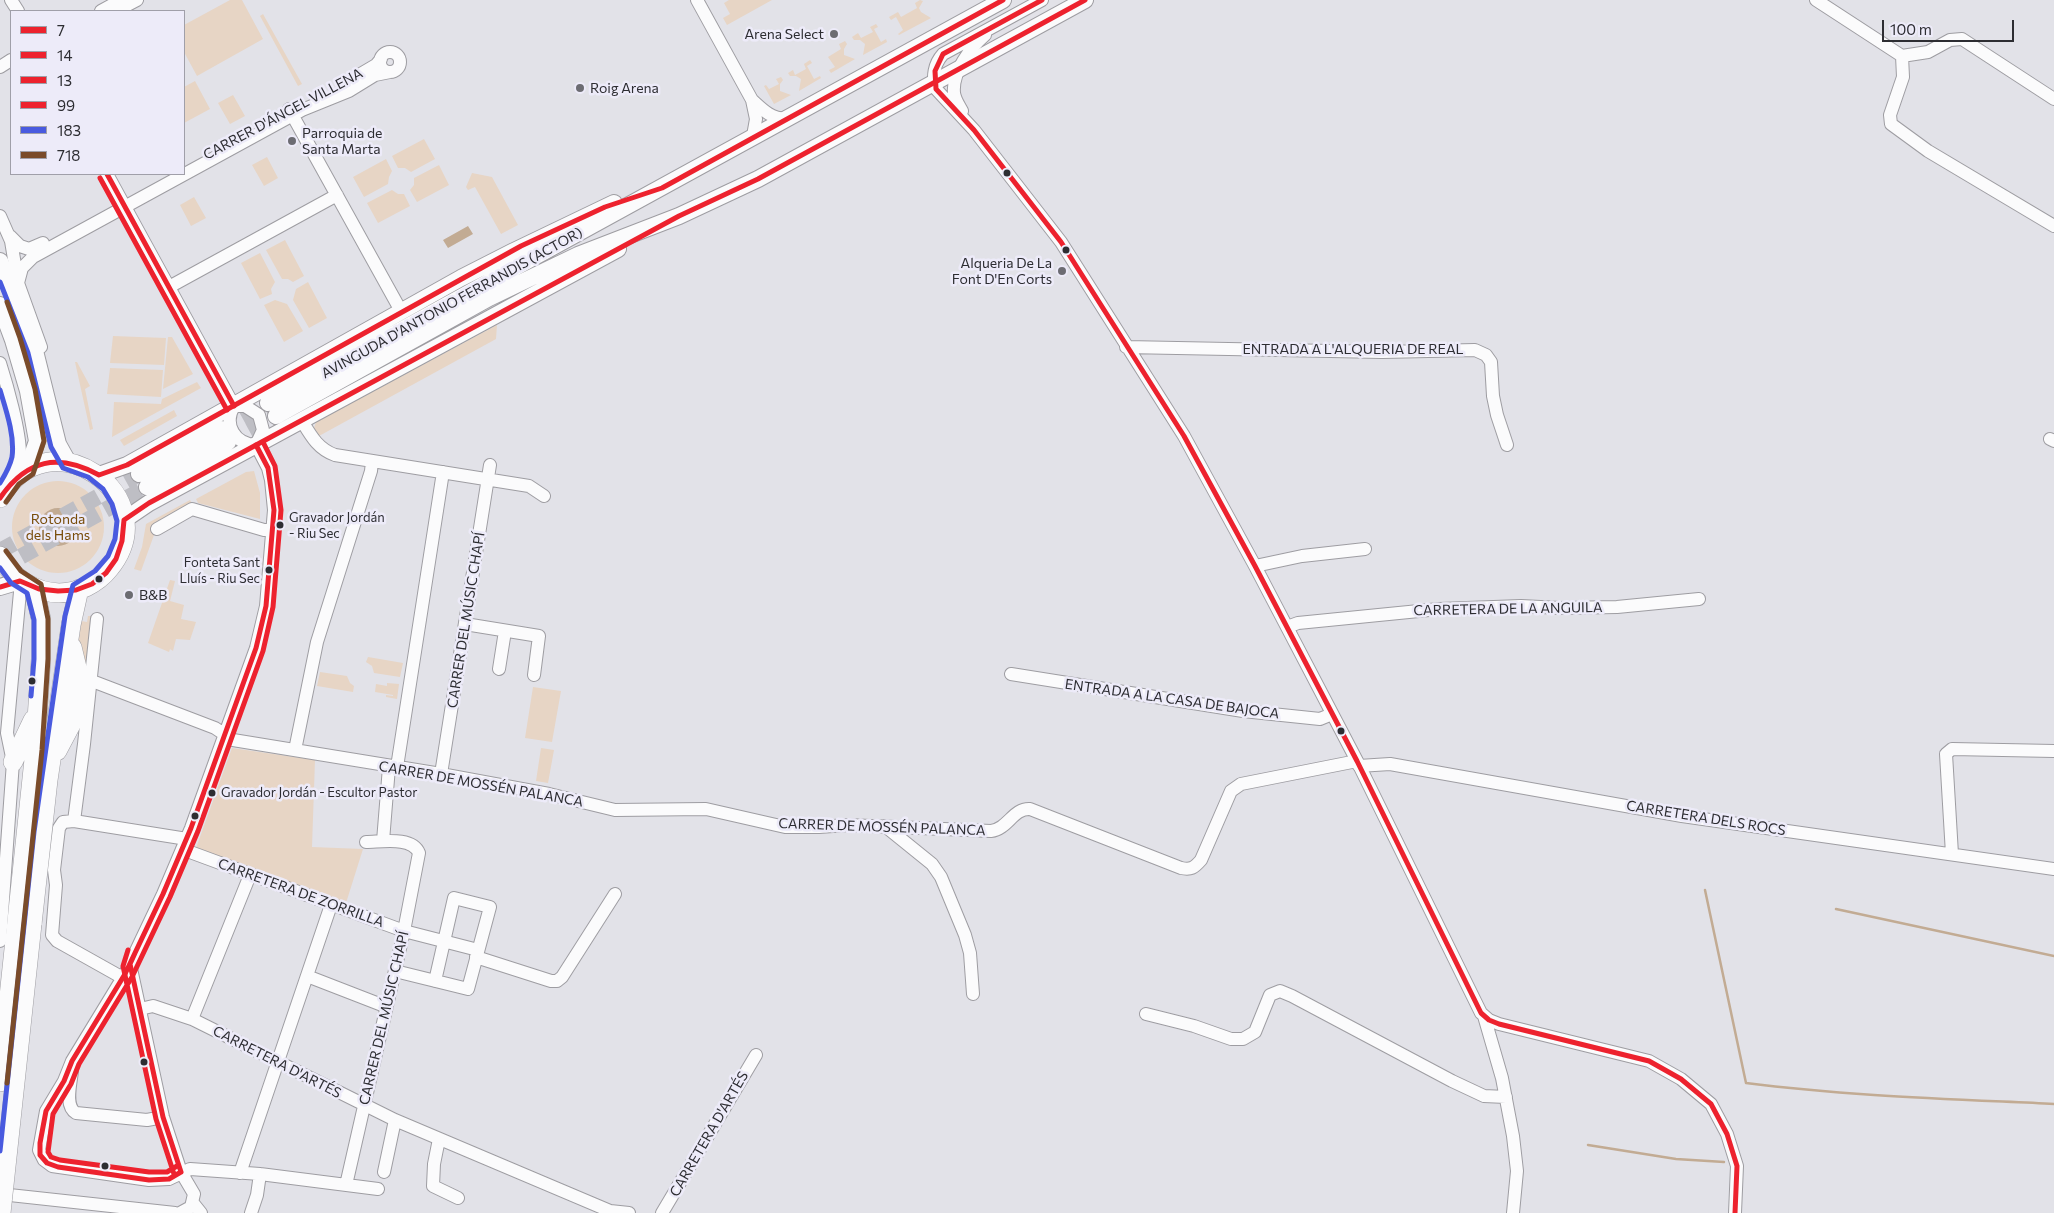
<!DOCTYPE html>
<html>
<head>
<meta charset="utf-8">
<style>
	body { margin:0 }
	#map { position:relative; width:2054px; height:1213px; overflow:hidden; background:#e2e2e8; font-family:Commissioner,sans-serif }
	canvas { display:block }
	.legend { position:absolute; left:10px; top:10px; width:175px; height:165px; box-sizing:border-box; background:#edebf9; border:1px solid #a09fa9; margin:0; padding:6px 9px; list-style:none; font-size:15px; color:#2d2d32 }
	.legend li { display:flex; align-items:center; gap:10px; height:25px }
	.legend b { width:25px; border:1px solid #a09fa9 }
	.scale { position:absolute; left:1882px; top:20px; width:132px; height:22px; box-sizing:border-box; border:2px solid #2d2d32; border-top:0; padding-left:6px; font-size:15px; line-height:18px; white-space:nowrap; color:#2d2d32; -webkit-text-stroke:4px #edebf9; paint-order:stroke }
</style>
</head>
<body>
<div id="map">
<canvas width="2054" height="1213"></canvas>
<ul class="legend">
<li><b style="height:6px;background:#ed222e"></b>7</li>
<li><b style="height:6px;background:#ed222e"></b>14</li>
<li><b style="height:6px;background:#ed222e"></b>13</li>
<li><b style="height:6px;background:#ed222e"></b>99</li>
<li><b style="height:6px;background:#495adf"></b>183</li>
<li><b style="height:6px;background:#7a4b2a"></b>718</li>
</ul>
<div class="scale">100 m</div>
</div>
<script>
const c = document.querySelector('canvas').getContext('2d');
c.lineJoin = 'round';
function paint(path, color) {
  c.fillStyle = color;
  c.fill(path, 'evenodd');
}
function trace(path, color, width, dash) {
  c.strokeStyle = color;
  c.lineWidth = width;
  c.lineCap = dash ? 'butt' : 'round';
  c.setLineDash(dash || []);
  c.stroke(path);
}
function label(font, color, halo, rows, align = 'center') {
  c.font = font + ' Commissioner,sans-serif';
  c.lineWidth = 5;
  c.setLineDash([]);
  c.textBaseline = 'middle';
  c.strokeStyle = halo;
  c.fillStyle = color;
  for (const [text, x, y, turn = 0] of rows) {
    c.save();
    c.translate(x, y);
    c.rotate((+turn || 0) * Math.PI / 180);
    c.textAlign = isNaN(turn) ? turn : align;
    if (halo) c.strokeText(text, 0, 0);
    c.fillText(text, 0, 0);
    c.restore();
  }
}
paint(new Path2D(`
	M230,0H242L263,39L197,76L184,52V25Z
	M729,0H772L727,25L723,18L730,14L724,3Z
	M920,0L923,1L919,8L921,12L931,18L899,35L898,34L903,30L896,17L891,20L889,17L898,12L901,17L917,8L915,3Z
	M263,14L302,84L298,86L260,16Z
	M876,24L878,27L874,29L881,42L886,39L887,42L863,55L865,44L860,40H854L852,37L858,33L861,38L873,32L870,27Z
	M845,41L847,44L844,49V55L855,59L831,73L829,70L835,67L828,57L841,49L839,44Z
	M810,60L812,63L807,66L814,79L820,76L821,78L799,91L801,79L796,76H790L788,73L793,70L795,75L806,69L804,64Z
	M781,77L783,80L780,84V91L791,95L774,104L764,86L766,85L769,89L779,84L776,79Z
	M195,81L210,109L184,123V87Z
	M233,95L245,116L230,124L218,103Z
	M424,139L435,159L411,172L405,168H398L392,156Z
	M267,157L278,178L264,186L252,165Z
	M386,159L392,171L389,177L388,184L364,197L353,177Z
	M439,165L449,185L417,202L410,190L414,185V178Z
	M472,173L492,177L518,225L501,234L475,187L468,190L466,187Z
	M392,190L398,194H404L410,206L378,223L367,203Z
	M194,197L206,218L191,226L180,205Z
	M285,240L304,276L293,282L288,279H282L266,250Z
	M260,253L275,282L271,289L272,294L260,299L241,263Z
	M308,282L327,318L309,328L293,300L296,289Z
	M275,300L287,304L303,331L284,342L264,305Z
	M497,325L496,339L319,436L314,428L316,422Z
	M113,336L166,338L164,365L110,363Z
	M168,337H172L193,374L163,389Z
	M75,362H77L90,386L85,389L93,429L90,430Z
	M110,368L163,370L161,397L107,394Z
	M197,382L201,388L112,437L114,402L161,404L162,399Z
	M174,410L177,416L124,446L120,440Z
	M254,471L260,493V519L198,503L196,499L246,472Z
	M12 527a46 46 0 1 1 92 0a46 46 0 1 1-92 0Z
	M190,500L193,505L151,528L154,535L141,571L134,569L142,547L146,524Z
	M170,580L175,581L170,601L184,605L181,619L196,622L190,640L176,639L173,651L170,649L169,652L148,643Z
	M88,616H92L87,670L78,648L81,621L87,622Z
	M368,657L403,663L400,677L374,673L372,666L366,662Z
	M320,672L347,676L350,683L354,686L353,692L317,686Z
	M387,683L399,684L397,699L386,697V695L393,696V695L375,692L376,684L387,686Z
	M533,687L561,691L552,742L525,738Z
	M232,748L315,760L312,847L363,849L346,903L196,848Z
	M541,748L554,750L548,783L536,781Z`), '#e7d5c5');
paint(new Path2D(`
	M468,226L473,234L448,248L443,240Z
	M39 527a19 19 0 1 1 38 0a19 19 0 1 1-38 0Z`), '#c2ab93');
trace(new Path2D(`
	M1705,890L1746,1083C1848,1096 1951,1099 2054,1104
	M1836,909L2054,956
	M1588,1145L1676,1159L1724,1162`), '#c2ab93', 2.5);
trace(new Path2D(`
	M221,429L266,404
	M228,442L276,416
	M0,551L139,474
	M0,568L147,487`), '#bebec4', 16, [16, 8]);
const minor = new Path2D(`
	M11,0L18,11
	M697,0L752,100L756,119L753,136
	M1042,0L943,54C934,64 932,77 936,89L974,130L1061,242L1184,436L1255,566L1357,761L1481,1013L1489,1020L1499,1024L1649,1061L1681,1079L1711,1104L1727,1134L1737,1166L1735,1213
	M1816,0L1902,56L1903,77L1890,115L1891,124L1928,151L2054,226
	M101,11L121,0
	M116,11L137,0
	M380 62a10 10 0 1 1 20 0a10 10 0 1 1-20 0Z
	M1902,56L1928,52L1950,40L1962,39L2054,99
	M0,67L11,60
	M359,75L376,65L381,59
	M752,100C763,110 770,118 786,119
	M289,109L401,311
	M962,111C959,105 955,100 954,93C952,72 970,48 985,35
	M107,174L234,406
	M0,216L11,241L18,283L41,347
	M10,236L20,246L29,249L43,243
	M18,283L22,268L33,257L302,110L349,91L375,75L390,72
	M169,287L337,195
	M1126,347L1382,352L1475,350L1486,355L1491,362L1493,396L1497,415L1507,445
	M0,363C7,385 20,431 20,454C19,463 15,471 11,479
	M234,406H245L259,415L263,430L256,445
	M234,406C223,425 235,444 256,445
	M302,421C311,436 318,449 335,455L529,486L544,496
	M2050,439L2054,441
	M256,445L268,468L271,480L274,510L266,606L256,648L191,828L163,894L125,974L72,1061L64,1081L46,1111L39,1150L44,1160L52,1166L149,1180L169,1179L190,1169L260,1174L378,1189
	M157,529L192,509L264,530H273
	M1255,566L1302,556L1365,549
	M465,624L539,636L534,675
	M1287,627L1298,623L1439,609L1521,606L1560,608L1617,607L1699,599
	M499,669L505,631
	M1011,674L1243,711L1320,719L1332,714
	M79,676L215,728L233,740L441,774L549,794L615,810L706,809L785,827H819L847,825L991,831C1008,829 1013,808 1030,809L1181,868C1191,870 1194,868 1201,860L1231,791L1241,784L1357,761
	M295,750L317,642L371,471L372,461
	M1359,766L1390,764L1682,816L2054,869
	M397,767L443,472
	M441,774L490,465
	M74,821L84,744L97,619
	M885,826L932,864L941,877L965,935L970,953L973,994
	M383,841L389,767
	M182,849L404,931L478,950
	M1952,854L1946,754L1952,749L2054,751
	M0,941L13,762L7,733L21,581
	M476,957L551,981H557L562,977L615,894
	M130,964L163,1117L181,1172L194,1194L191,1207L180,1213
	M395,971L468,989L490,907L454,898L435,981
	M307,976L387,1007
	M123,978L57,941L52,935L56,885L54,870L59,828L63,822L74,821L187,839
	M140,1009L153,1006L192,1019L395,1120L610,1211L629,1213
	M1146,1014L1194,1026L1231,1039H1243L1255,1032L1270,995L1280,991L1292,996L1452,1081L1484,1096L1506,1097
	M1484,1016L1502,1078L1513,1136L1517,1171L1513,1213
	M192,1019L250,875
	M72,1071C71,1083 64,1106 76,1113L147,1120L163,1117
	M439,1139L434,1164L433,1186L458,1198
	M384,1172L395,1120
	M240,1173L331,905
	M346,1185L404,931L419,853C412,836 381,842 366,842
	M0,1194L175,1213
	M193,1203L201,1213
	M251,1213L257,1195L260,1174
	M662,1213L756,1055`);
const major = new Path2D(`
	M0,261L35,351L58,444L68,462
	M0,305L13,340L28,391L37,441L27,470
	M268,403L1003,0
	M276,416L489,298L578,255L679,216L758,179L1085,0
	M139,474L221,429
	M99,475L127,465L461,278L514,251L614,203
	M147,487L228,442
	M124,520L149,503L618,249
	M0,587L20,581`);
const highway = new Path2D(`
	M0,498C48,412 169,496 109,569C97,584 78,593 59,593C34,592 12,578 0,556
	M57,751L76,715L79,676L72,647
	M13,762L33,720
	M32,924L48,780L71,625L79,589
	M0,1082L35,750L41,659V619L34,588`);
trace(minor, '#9e9da2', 14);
trace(major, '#9e9da2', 18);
trace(highway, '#9e9da2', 20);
trace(minor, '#fbfbfc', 12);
trace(major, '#fbfbfc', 16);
trace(highway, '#fbfbfc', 19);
const highwayBridge = new Path2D(`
	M1,1213L32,924`);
trace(highwayBridge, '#9e9da2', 20, []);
trace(highwayBridge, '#fbfbfc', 19);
trace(new Path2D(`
	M107,174L234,406
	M135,953L130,964L163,1117L181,1172
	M181,1172L169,1179L149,1180L58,1167L47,1163L40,1155V1143L46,1111L64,1081L72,1061L125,974L163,894L191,828L256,648L266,606L274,510L268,468L256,445`), '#ed222e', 5);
trace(new Path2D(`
	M1042,0L943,54L935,71L936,89L974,130L1061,242L1184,436L1255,566L1357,761L1481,1013L1489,1020L1499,1024L1649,1061L1681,1079L1711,1104L1727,1134L1737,1166L1735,1213`), '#ed222e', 5);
trace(new Path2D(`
	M100,178L227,410
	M128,950L123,966L156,1119L174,1174
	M177,1166L167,1172H149L60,1160L51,1157L48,1152L53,1114L71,1084L79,1064L132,977L170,897L198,831L263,651L273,607L281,510L275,466L263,442`), '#ed222e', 5);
trace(new Path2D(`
	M0,498C27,459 58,453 99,475L127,465L521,246L605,207L662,188L1003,0
	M0,587L20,581L39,589L58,591L76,590L92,584L106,573L116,559L122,541L124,520L149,503L679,216L758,179L1085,0`), '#ed222e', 5);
trace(new Path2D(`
	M0,282L28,353L51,447L63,468L88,477L103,489L112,504L117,521L115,539L108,556L95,571L73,585L65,616L34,832L0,1151
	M0,390C6,410 15,436 12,457C10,466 5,475 0,483
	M0,568L11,583L27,593L34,620V659L31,696`), '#495adf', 5);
trace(new Path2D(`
	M6,502L19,484L33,474L44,441L35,389L20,338L7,302
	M6,551L21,571L41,584L48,619V659L42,750L7,1083`), '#7a4b2a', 5);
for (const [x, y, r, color] of [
	[834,34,5,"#6c6c72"],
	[580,88,5,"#6c6c72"],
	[292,141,5,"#6c6c72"],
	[1007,173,4.5,"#2d2d32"],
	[1066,250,4.5,"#2d2d32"],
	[1062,271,5,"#6c6c72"],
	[280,525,4.5,"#2d2d32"],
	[269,570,4.5,"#2d2d32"],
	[99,579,4.5,"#2d2d32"],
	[129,595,5,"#6c6c72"],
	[32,681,4.5,"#2d2d32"],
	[1341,731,4.5,"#2d2d32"],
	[212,793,4.5,"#2d2d32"],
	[195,816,4.5,"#2d2d32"],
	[144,1062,4.5,"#2d2d32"],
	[105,1166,4.5,"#2d2d32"]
]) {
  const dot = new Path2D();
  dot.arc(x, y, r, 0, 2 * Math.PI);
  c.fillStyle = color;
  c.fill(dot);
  trace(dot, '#edebf9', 2);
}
label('13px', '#2d2d32', '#edebf9', [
	["Gravador Jordán",289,518],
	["- Riu Sec",289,534],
	["Fonteta Sant",260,563,"right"],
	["Lluís - Riu Sec",260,579,"right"],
	["Gravador Jordán - Escultor Pastor",221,793]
], 'left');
label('14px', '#2d2d32', '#edebf9', [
	["Arena Select",824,34,"right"],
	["Roig Arena",590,88],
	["Parroquia de",302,133],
	["Santa Marta",302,149],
	["Alqueria De La",1052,263,"right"],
	["Font D'En Corts",1052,279,"right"],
	["B&B",139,595]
], 'left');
label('14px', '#2d2d32', '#edebf9', [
	["CARRER D'ÁNGEL VILLENA",283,114,-28],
	["AVINGUDA D'ANTONIO FERRANDIS (ACTOR)",452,303,-29],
	["ENTRADA A L'ALQUERIA DE REAL",1353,349],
	["CARRETERA DE LA ANGUILA",1508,609,-1],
	["CARRER DEL MÚSIC CHAPÍ",466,620,-81],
	["ENTRADA A LA CASA DE BAJOCA",1172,699,8],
	["CARRER DE MOSSÉN PALANCA",481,784,10],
	["CARRETERA DELS ROCS",1706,818,9],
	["CARRER DE MOSSÉN PALANCA",882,827,2],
	["CARRETERA DE ZORRILLA",301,893,20],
	["CARRER DEL MÚSIC CHAPÍ",384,1018,-77],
	["CARRETERA D'ARTÉS",277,1062,27],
	["CARRETERA D'ARTÉS",709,1134,-60]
]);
label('14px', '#784c0a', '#edebf9', [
	["Rotonda",58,519],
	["dels Hams",58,535]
]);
</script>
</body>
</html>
